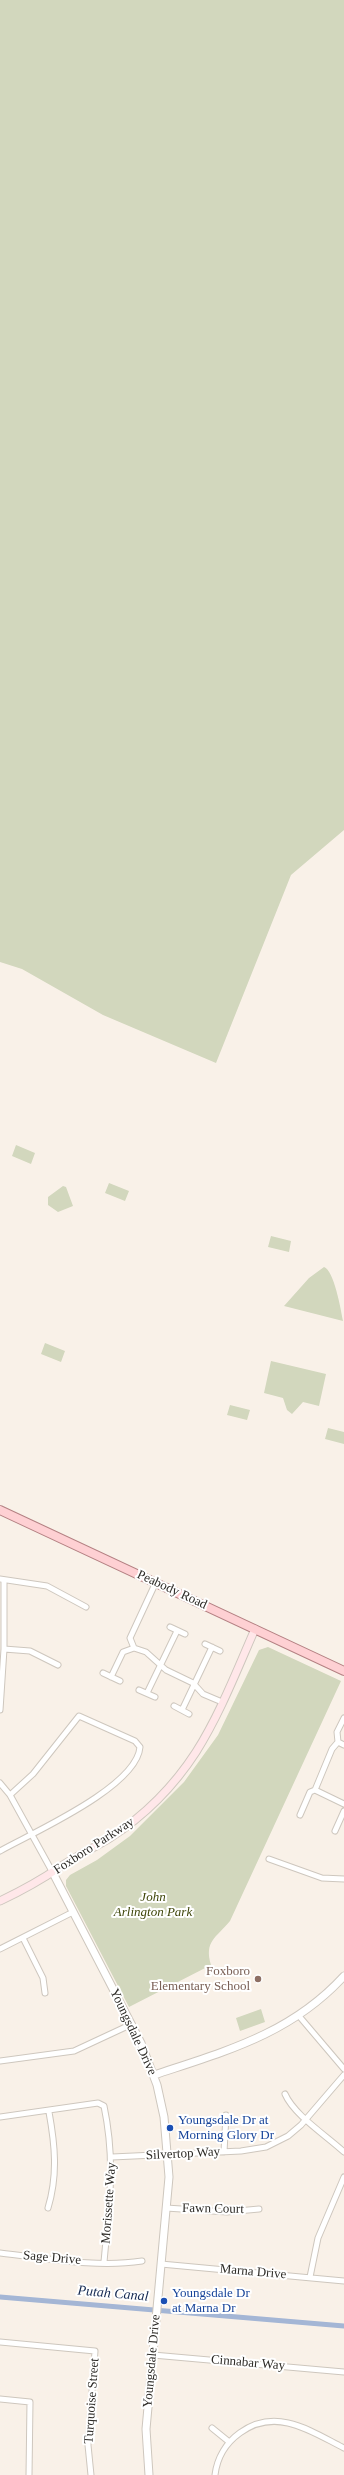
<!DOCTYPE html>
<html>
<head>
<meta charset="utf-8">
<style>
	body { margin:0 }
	canvas { display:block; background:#f9f1e8 }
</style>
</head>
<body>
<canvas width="344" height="2475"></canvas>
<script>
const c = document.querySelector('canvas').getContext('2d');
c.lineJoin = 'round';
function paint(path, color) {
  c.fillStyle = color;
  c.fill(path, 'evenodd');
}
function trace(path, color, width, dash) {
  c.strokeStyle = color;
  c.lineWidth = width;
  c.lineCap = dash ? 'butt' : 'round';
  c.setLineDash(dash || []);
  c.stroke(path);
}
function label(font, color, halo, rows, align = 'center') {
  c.font = font + ' Georgia,serif';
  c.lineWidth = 4;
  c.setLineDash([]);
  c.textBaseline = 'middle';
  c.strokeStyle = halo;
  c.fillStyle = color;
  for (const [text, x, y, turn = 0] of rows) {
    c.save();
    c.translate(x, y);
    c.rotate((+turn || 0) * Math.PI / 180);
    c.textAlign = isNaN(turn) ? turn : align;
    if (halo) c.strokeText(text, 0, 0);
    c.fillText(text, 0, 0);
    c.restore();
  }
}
paint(new Path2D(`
	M0,0H344V830L291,875L216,1063L103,1015L22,969L0,962Z
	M16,1145L35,1153L31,1164L12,1156Z
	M109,1183L129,1191L125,1201L105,1193Z
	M63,1186L66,1187L73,1206L58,1212L48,1205V1197Z
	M271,1236L291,1241L289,1252L268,1247Z
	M324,1267C334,1270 341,1310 343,1321L284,1306L309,1278Z
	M45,1343L65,1351L61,1362L41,1354Z
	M271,1361L326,1374L319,1406L303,1402L292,1414L287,1410L283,1398L264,1393Z
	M230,1405L250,1410L247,1420L227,1415Z
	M328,1428L344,1432V1444L325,1439Z
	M268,1647L341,1681L230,1921C216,1938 204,1941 211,1965L129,2007L66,1886V1880L70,1875L97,1860L130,1836L184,1782L218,1735L259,1650Z
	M261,2009L265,2022L240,2031L236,2018Z`), '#d2d7bd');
trace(new Path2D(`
	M0,2297L344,2326`), '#a4b6d5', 5);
const minor = new Path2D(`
	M0,1579L47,1586L86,1607
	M170,1627L185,1634
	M205,1644L220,1651
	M134,1648L146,1652L166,1670L193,1683L203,1694L222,1702
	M4,1649L30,1651L58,1665
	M103,1673L120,1681
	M111,1677L123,1652L134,1648L130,1638L156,1582
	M139,1690L155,1697
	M147,1693L177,1631
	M174,1706L189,1714
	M0,1710L4,1649V1580
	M182,1710L212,1647
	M338,1742L337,1732L344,1718
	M338,1742L344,1745
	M0,1783L10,1795L53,1873
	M315,1790L344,1804
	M300,1815L310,1792L315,1790L332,1749L338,1742
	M335,1831L344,1811
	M0,1851C32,1833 137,1787 140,1747L135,1741L79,1716L33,1774L10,1795
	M269,1859L322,1878L344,1879
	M23,1938L43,1978L45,1993
	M0,1949L73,1912
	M299,2016L344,2069
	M0,2061L74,2051L132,2024
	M285,2094C294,2115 327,2136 344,2152
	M0,2117L98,2103L104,2106C116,2163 109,2206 104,2262
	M224,2152L226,2115
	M112,2157L241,2151L266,2147L288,2136L301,2125L344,2075
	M48,2208C58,2175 55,2145 49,2112
	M166,2208L227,2212L259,2209
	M0,2253C46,2258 96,2268 142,2261
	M161,2264L344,2281
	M310,2277L318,2238L344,2177
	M0,2342L95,2351L88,2445L91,2475
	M153,2355L344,2372
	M0,2399L30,2402L29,2475
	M212,2428L228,2441
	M215,2475C219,2440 253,2415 288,2423C307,2427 326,2439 344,2448`);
const tertiary = new Path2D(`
	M53,1873L141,2043L157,2085L164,2117L169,2177L146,2429L149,2475
	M154,2075C226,2051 291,2034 344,1976`);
const secondary = new Path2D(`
	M0,1901C21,1891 41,1880 60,1867C76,1856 94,1848 110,1838C144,1816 174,1786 196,1752C220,1714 237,1670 255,1629`);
const primary = new Path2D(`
	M0,1510L344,1671`);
trace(minor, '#cec7be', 7);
trace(tertiary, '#cec7be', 9);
trace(secondary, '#cec7be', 9);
trace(primary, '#b48183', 10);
trace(minor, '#fff', 5);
trace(tertiary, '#fff', 7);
trace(secondary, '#ffe7e9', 7);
trace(primary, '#fed0d3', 8);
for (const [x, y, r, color] of [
	[258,1979,4,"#8d6e63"],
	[170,2128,4,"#1a4fb4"],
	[164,2301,4,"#1a4fb4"]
]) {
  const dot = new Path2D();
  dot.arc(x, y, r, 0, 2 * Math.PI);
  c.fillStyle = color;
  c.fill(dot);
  trace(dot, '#fff', 1.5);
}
label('13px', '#2c2a26', '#fff', [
	["Peabody Road",172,1590,25],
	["Foxboro Parkway",94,1846,-33],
	["Youngsdale Drive",133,2032,65],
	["Silvertop Way",183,2154,-3],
	["Morissette Way",109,2203,-86],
	["Fawn Court",213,2209,1],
	["Sage Drive",52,2258,5],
	["Marna Drive",253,2272,5],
	["Youngsdale Drive",152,2361,-85],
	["Cinnabar Way",248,2363,5],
	["Turquoise Street",92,2401,-86]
]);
label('italic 13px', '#3e4508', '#fff', [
	["John",153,1898],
	["Arlington Park",153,1913]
]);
label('13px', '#785e54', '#fff', [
	["Foxboro",250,1972],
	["Elementary School",250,1987]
], 'right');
label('13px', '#164399', '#fff', [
	["Youngsdale Dr at",178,2121],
	["Morning Glory Dr",178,2136],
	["Youngsdale Dr",172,2294],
	["at Marna Dr",172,2309]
], 'left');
label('italic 14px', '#142952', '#fff', [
	["Putah Canal",113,2294,5]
]);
</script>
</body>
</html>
